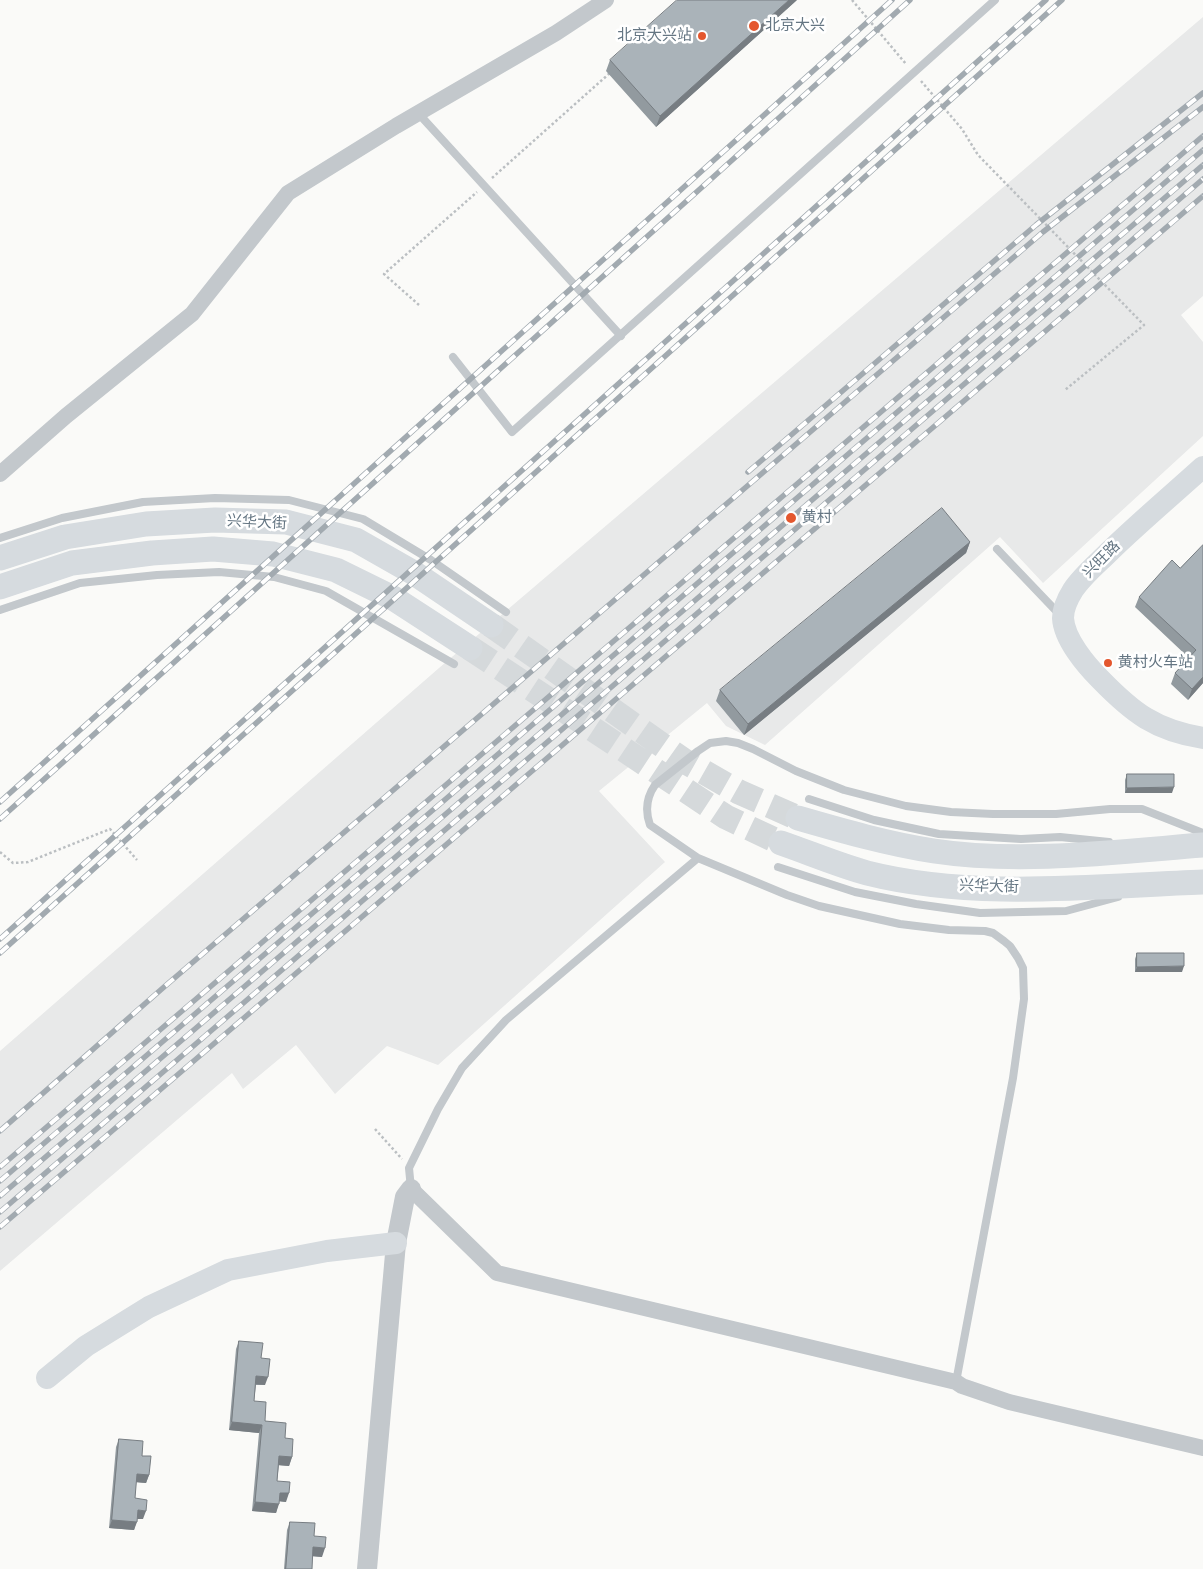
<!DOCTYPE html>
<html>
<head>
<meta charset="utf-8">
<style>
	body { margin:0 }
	canvas { display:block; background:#fafaf8 }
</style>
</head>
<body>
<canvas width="1203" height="1569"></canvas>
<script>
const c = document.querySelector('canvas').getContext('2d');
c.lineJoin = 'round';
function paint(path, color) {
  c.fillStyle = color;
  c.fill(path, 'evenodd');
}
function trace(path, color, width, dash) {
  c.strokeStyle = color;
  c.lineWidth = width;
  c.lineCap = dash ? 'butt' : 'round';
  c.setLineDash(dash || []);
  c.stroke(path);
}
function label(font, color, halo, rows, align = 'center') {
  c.font = font + ' "Sofia Sans Condensed","Noto Sans SC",sans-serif';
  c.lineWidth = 5;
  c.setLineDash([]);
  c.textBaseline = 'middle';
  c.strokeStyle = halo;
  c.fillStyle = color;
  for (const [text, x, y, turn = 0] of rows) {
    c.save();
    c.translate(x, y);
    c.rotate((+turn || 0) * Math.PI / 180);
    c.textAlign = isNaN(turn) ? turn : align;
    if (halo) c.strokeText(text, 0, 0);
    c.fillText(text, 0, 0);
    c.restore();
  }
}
paint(new Path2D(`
	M1203,17V296L1181,315L1203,342V436L1043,583L1000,537L765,745L726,726L707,703L599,791L665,862L438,1065L387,1046L335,1094L296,1045L243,1089L232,1073L0,1271V1051L439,668Z`), '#e8e9e9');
trace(new Path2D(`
	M491,625L686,762L739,792L798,818
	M470,648L726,817L781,843`), '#d5d9db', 25, [25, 12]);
trace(new Path2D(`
	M852,0L906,64
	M921,81L962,129L978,155L1144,325L1065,390
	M492,178L611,72
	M419,305L384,274L477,192
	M0,852L13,863L28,862L110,829L137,860
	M375,1129L402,1159`), '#bbbfc2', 2.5, [2.5, 2.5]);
trace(new Path2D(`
	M418,113L621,336
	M453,357L512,432L995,0
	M0,538L62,518L143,502L215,498L289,500L363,519L431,560L506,612
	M997,549L1060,615
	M0,610L80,583L157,575L219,572L274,577L326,591L454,664
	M809,799L874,820L939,834L1021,839L1060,837L1109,842
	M778,867L855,892L916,904L980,913L1066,911L1118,897
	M411,1189L409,1168L438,1109L462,1068L506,1020L698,858
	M956,1382L1013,1078L1024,999L1023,968L1018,958L1010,946L1004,941L993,933L985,931L949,930L900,924L819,906L787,895L698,858L650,825C645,811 646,798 655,785L698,751L710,743L726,741L738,743L753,749L796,771L844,790L906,806L951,812L993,814H1056L1110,809H1142L1203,833`), '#c3c8cc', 8);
trace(new Path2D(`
	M0,474L66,416L192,314L288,193L396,126L556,33L606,0
	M411,1189L497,1273L956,1382L962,1386L1009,1402L1203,1448`), '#c3c8cc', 16);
trace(new Path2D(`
	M367,1569L396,1243L405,1197L411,1189`), '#c3c8cc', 20);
trace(new Path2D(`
	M1203,467C1172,495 1140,522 1110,551C1098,563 1083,575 1073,590C1068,598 1063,609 1063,618C1064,639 1086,665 1100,679C1133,713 1155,730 1203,738
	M47,1378L86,1346L149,1307L228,1270L327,1251L396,1243`), '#d6dbdf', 22);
trace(new Path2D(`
	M0,558L65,537L146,524L215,520L286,522L356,540L414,573L491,625
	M0,587L72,563L152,553L213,549L273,554L336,570L393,598L470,648
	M798,818C843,831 888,844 934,851C1020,864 1116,852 1203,845
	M781,843C810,853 838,865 867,873C974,900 1094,886 1203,882`), '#d6dbdf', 25);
const rail = new Path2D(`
	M748,472L1036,225L1203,93
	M0,802L892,0
	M0,819L910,0
	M0,939L1046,0
	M0,953L1062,0
	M0,1131L164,987L1043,232L1203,107
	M0,1167L1203,136
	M0,1181L1203,150
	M0,1196L1203,165
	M0,1212L1203,179
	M0,1227L1203,196`);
trace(rail, '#a2aab0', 5.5);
trace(rail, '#fff', 4, [11]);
paint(new Path2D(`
	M797,0L656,127L606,71L610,60Z
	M970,542L966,553L744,735L716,701L720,690Z
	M1180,568L1203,683L1188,700L1171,684L1175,673L1189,658L1135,607L1139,597Z
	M1127,774L1172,793H1125V780Z
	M1137,953L1182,972H1135V959Z
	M239,1341L261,1358L265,1385H256L254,1401L265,1421L285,1438L292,1457L289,1466L279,1465L277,1481L286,1502L279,1501L276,1513L252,1511L259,1433L229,1430L236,1349Z
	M119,1439L149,1475L146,1483L136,1482L135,1498L143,1519H137L134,1530L109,1528L116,1447Z
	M290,1522L314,1536L322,1557L312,1556V1569H284L287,1530Z`), '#929a9f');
paint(new Path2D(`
	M789,0H797L656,127L660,116Z
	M970,542L966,553L744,735L748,724Z
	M1203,677V683L1188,700L1192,689Z
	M1174,787L1172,793H1125L1127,788Z
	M1184,966L1182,972H1135L1137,967Z
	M256,1376L268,1377L265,1385L253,1384Z
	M232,1422L262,1425L259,1433L229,1430Z
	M279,1456L292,1457L289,1466L276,1465Z
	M137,1474L149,1475L146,1483L134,1482Z
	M280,1493H289L286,1502L277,1501Z
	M255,1502L279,1504L276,1513L252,1511Z
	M138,1510L146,1511L143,1519H135Z
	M112,1520L137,1522L134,1530L109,1528Z
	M313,1547L325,1548L322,1557L310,1556Z`), '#777d82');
const building = new Path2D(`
	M677,0H789L660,116L610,60Z
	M942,508L970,542L748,724L720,690Z
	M1203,545V677L1192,689L1175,673L1196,650L1139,597L1172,560L1180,568Z
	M1127,774H1174V787L1127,788Z
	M1137,953H1184V966L1137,967Z
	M239,1341L263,1343L261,1358L270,1359L268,1377L256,1376L254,1401L266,1402L265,1421L286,1423L285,1438L293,1439L292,1457L279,1456L277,1481L290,1482L289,1493H280L279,1504L255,1502L262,1425L232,1422Z
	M119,1439L143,1441L142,1456H151L149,1475L137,1474L135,1498L147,1500L146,1511L138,1510L137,1522L112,1520Z
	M290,1522L315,1523L314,1536L326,1537L325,1548L313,1547L312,1569H286Z`);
paint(building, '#aab3b9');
trace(building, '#777d82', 1);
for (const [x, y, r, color] of [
	[754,26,6,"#e4572e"],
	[702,36,5,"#e4572e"],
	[791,518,6,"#e4572e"],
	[1108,663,5,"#e4572e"]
]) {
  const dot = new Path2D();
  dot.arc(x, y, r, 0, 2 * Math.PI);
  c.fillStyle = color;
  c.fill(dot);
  trace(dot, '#fff', 2);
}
label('15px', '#657683', '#fff', [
	["北京大兴",765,26],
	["北京大兴站",692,36,"right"],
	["黄村",802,518],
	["黄村火车站",1118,663]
], 'left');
label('15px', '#657683', '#fff', [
	["兴华大街",257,523,3],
	["兴旺路",1102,560,-45],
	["兴华大街",989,887,2]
]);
</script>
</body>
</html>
